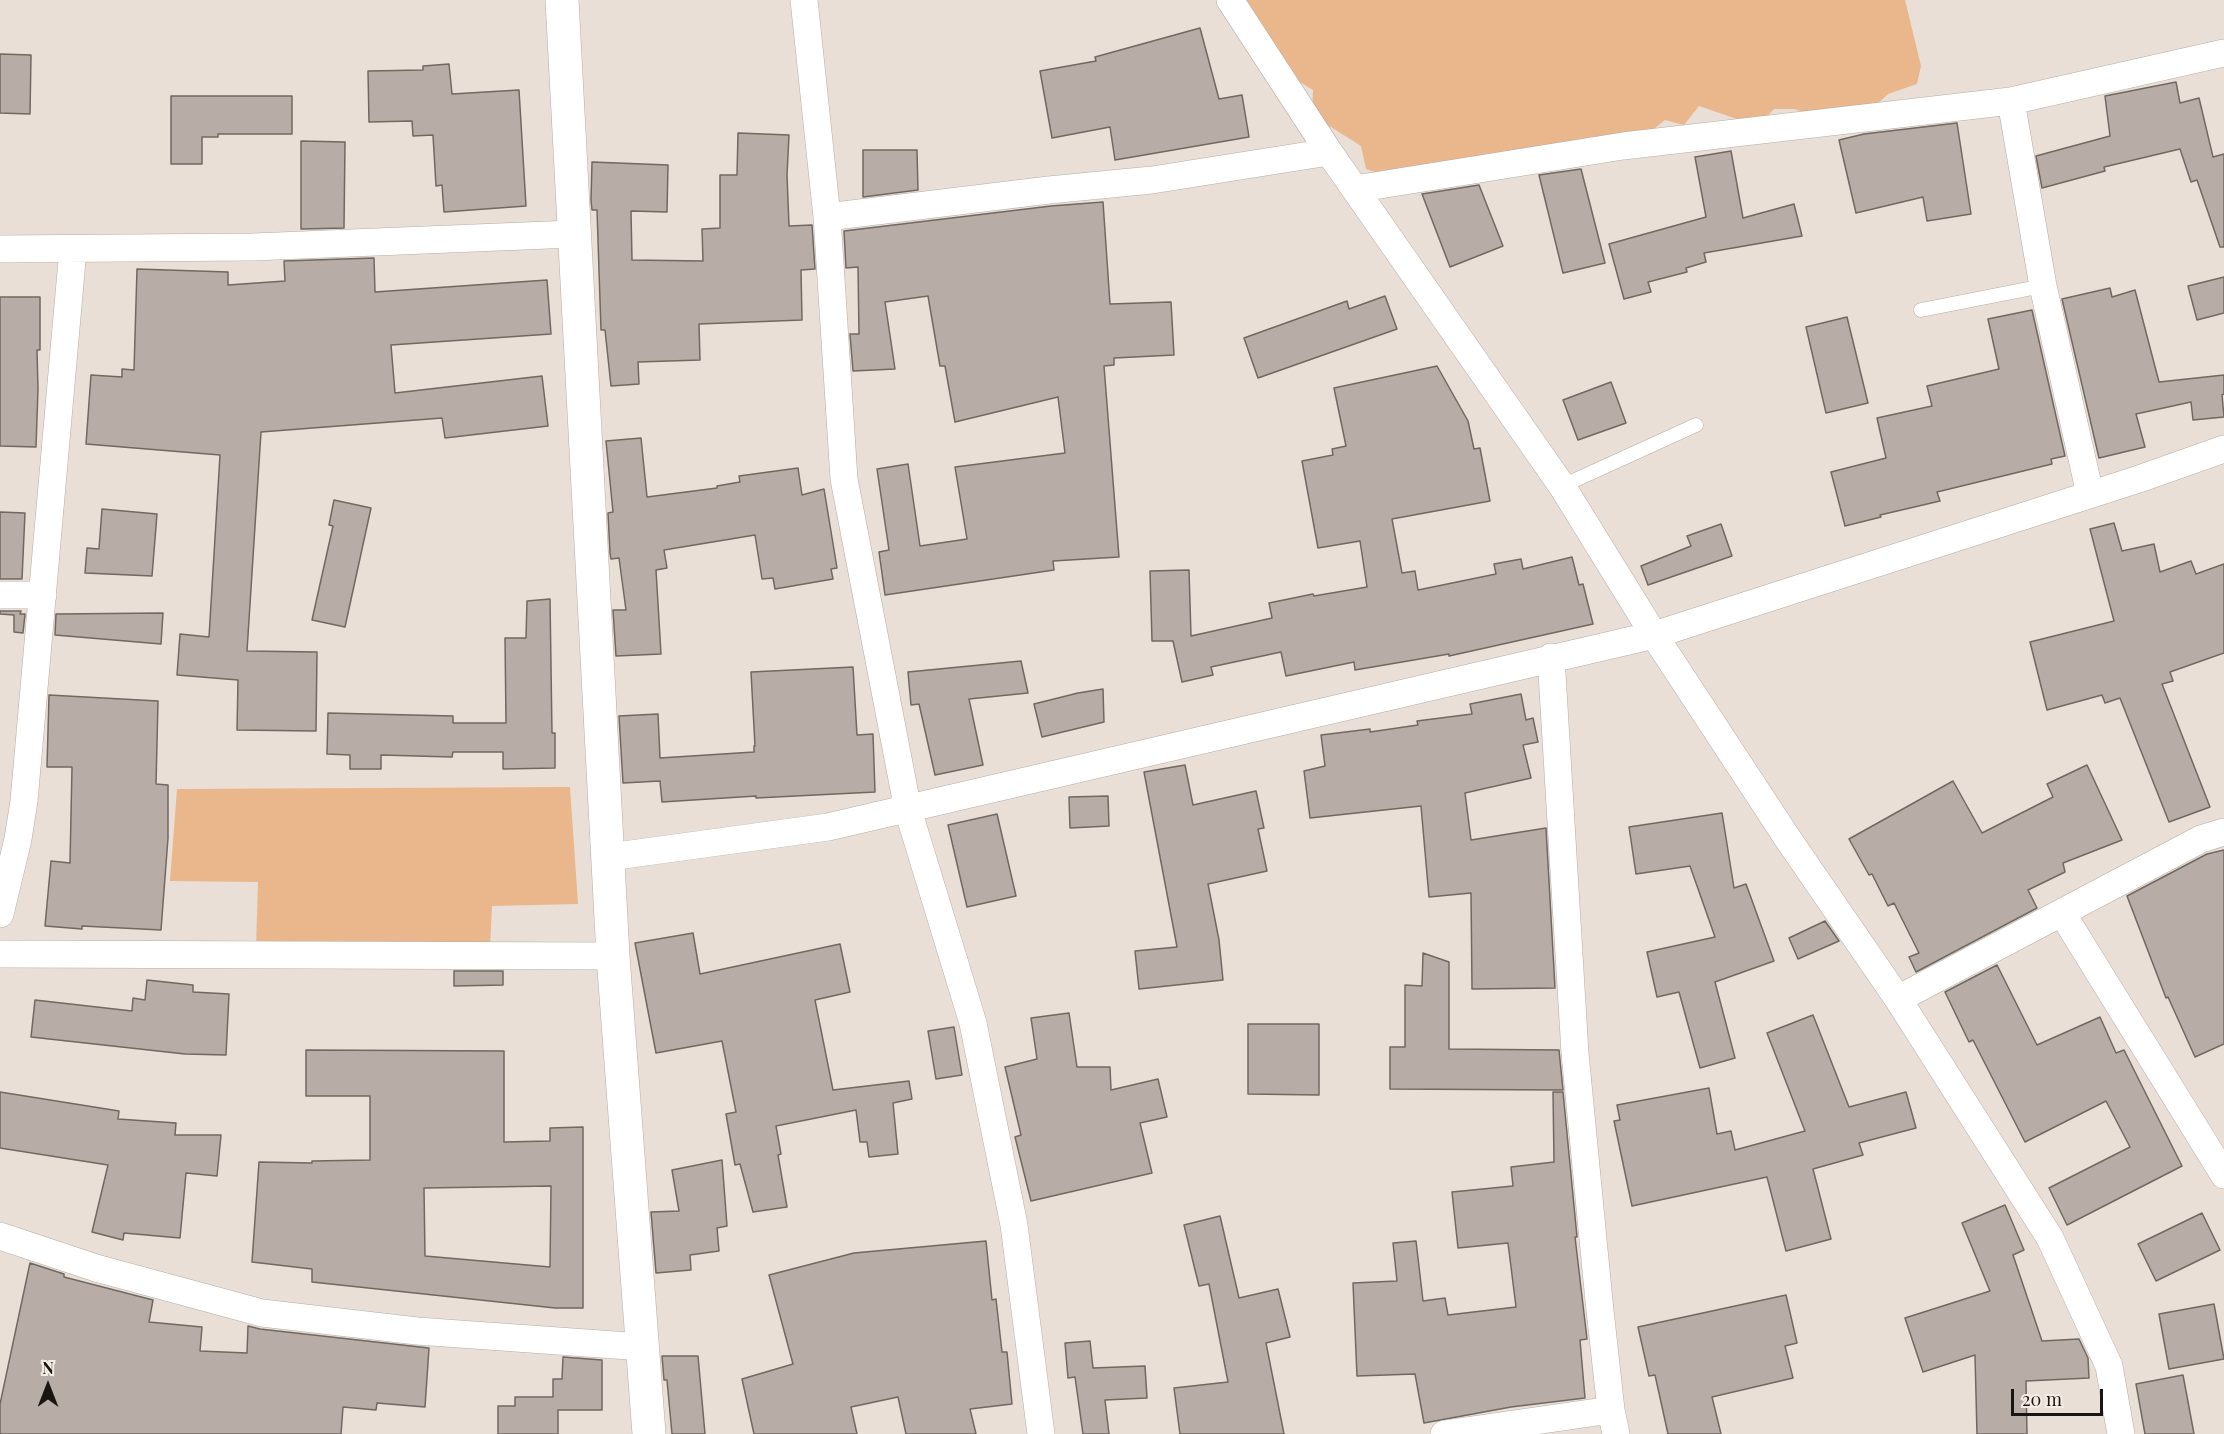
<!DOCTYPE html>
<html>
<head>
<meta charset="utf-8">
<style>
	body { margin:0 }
	#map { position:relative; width:2224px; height:1434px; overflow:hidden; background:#e9dfd7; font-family:"Playfair Display",serif }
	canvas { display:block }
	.north { position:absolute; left:18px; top:1356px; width:60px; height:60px; -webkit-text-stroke:4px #f6ece4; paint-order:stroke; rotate:0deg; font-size:16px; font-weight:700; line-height:24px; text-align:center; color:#191513 }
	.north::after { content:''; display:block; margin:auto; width:21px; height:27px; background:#191513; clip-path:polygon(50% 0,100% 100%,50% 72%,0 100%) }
	.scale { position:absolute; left:2011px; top:1389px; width:92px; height:27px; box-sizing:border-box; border:3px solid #191513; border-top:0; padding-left:8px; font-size:18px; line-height:21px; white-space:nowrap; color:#191513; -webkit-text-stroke:4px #f6ece4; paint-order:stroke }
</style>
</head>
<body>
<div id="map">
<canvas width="2224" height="1434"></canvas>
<div class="north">N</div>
<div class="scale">20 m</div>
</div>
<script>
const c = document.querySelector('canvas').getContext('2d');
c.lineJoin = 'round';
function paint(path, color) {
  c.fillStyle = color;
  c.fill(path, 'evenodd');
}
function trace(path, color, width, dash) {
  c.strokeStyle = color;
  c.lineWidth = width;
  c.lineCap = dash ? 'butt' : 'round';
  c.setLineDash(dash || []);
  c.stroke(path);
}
paint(new Path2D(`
	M1244,0H1905L1921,66L1917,84L1888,94L1866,115H1813L1794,109H1774L1761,123L1737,119L1699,106L1684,125L1665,120L1649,133L1573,152L1568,169L1521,166L1390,177L1366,169L1361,146L1331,127L1312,119L1313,90L1292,77Z
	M570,787L578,904L492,906L490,948H256L258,882L170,881L177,789Z`), '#eab68c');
const building = new Path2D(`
	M1200,28L1219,99L1242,95L1249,137L1115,160L1110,127L1052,138L1040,71L1096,61L1095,57Z
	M0,54L31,55L30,114L0,113Z
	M449,64L452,94L519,90L526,206L444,212L442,185L436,186L433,135L413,136L412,121L369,122L368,71L423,70V66Z
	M2176,82L2180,103L2199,98L2213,157L2224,154V247H2220L2197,180L2191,182L2180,149L2104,167L2105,171L2042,188L2036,156L2110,136L2105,96Z
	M171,96H292V134H218V137H202V164H171Z
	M1957,123L1971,214L1927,221L1923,197L1856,213L1839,140L1864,134Z
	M738,133L789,135L787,175L789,226L812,225L815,269L801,270L802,320L699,324L700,360L638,362L639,384L611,386L605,330H601L597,210H592L591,200L592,162L668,165L667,212L631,211L632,260L703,261L702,229L720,228V175H737Z
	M301,141L345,142L344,228L301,229Z
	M863,150H917L918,190L863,197Z
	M1731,151L1743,218L1794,204L1802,236L1704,253L1706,262L1686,268L1687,272L1648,282L1651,292L1624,299L1609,244L1706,217L1695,157Z
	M1581,169L1605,263L1563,273L1539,175Z
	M1479,185L1503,246L1450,267L1422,194Z
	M1103,202L1110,304L1171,302L1174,355L1114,358V365L1104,366L1119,557L1053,561L1054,570L885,595L879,552L889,550L877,469L908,464L920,546L967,539L955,467L1065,453L1058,397L955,422L945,366H940L928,296L885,302L895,369L853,371L850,334H859L858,267L846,268L844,231L1051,206Z
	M374,258L375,292L547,280L551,334L391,345L395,393L542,376L548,426L445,438L442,418L261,432L247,651L317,652L316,731L237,730L238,680L177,675L180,634L209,637L220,455L86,444L91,375L122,377V369L134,370L137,269L228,272V285L285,281L284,261Z
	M2224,277V313L2197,320L2188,286Z
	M2110,288L2112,297L2135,290L2159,382L2224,375V394L2222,395L2224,417L2193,420L2191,402L2136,414L2145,447L2099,458L2062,299Z
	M1385,296L1397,329L1258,378L1244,338L1347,301L1349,309Z
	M0,297H40V350H37L38,389L36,447L0,446Z
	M2032,310L2065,456L2051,459L2052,464L1937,492L1940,501L1880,515L1881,517L1845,526L1831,472L1886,458L1877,418L1932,406L1927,386L1999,369L1988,319Z
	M1847,317L1868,403L1826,413L1806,327Z
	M1437,366L1468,421L1474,449L1480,448L1490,501L1392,519L1402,573L1415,571L1418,590L1496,574L1494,564L1521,559L1523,569L1572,557L1579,585L1583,584L1593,624L1449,656V654L1355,670L1354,662L1286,676L1281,652L1211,667L1213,675L1182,682L1173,641H1152L1150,571L1189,570L1191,636L1272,618L1269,603L1313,594L1314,596L1367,587L1360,541L1318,548L1302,461L1333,455L1332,449L1346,446L1334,388Z
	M1611,382L1626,423L1578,440L1563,400Z
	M641,438L647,497L717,488V486L740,482L739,476L798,468L802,495L824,489L837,568L831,569L833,579L775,589L773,578L762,579L755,535L664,550L667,568L656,570L661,654L616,656L613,610H626L619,558L611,559L610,553L608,513L613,512L606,441Z
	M334,500L371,508L345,627L312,620L333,526L329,525Z
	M102,509L157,514L152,576L85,573L87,548L99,549Z
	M0,512L25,513L22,579H0Z
	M2114,523L2122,551L2154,544L2160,572L2191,561L2196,574L2224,564V653L2170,672L2173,681L2162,684L2210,807L2169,822L2120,698L2105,703L2102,695L2047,710L2030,642L2114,621L2090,529Z
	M1721,524L1732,556L1648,585L1641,566L1691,546L1687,536Z
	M550,599L552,733H555V768L503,769V752H453L452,757L381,755V769H350V755L327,754L328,713L453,716V723H506L505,638H526L527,601Z
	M0,611H21L20,614H25L23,633L14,632V615L0,614Z
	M163,613L161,644L55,635L56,614Z
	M1021,661L1028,693L969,699L983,765L935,775L919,704L911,705L908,672Z
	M853,667L857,735L873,734L875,792L756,798V796L662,802L660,781L623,783L619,716L658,714L660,758L754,752V746H755L751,672Z
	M1103,689L1104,722L1042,737L1034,704L1078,693Z
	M1521,694L1526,720L1533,718L1538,742L1523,745L1531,778L1465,793L1471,840L1546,828L1555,988L1472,989L1471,893L1429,897L1421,806L1310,818L1304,771L1325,766L1321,735L1370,729V732L1418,725L1417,721L1472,714L1470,704Z
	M49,695L158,701L156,784L168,785V838L161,930L82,926V929L45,926L51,861L70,863L72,767H47Z
	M1185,765L1193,805L1256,791L1264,828L1258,829L1267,871L1208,884L1219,940L1223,980L1139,989L1135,951L1177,947L1144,772Z
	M2087,765L2122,840L2063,863L2065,872L2028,890L2037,908L1916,972L1909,957L1919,953L1894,903L1888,906L1872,874L1869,875L1849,839L1953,781L1982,833L2053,797L2047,784Z
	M1108,796L1109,826L1070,828L1069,797Z
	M1722,813L1734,888L1746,884L1774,961L1715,982L1735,1058L1700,1068L1679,992L1657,997L1647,952L1715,937L1690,866L1636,874L1629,827Z
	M997,814L1016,896L967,907L948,825Z
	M2224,850V1044L2195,1057L2168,997L2166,998L2127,896L2207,854Z
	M1825,921L1839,941L1798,959L1789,938Z
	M693,933L700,974L840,944L850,992L815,1000L833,1090L909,1081L912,1099L893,1103L898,1154L869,1157L867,1142H860L856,1110L776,1126L781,1154L778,1155L787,1207L753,1212L740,1164L735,1165L726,1114L736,1112L722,1041L656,1053L635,943Z
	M1423,953L1449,962V1049L1559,1050L1563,1090L1390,1089V1047H1405V985L1422,986Z
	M1997,965L2037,1045L2100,1017L2116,1053L2124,1050L2182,1166L2067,1225L2049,1188L2130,1147L2106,1101L2025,1142L1973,1040L1969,1042L1945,992Z
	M454,971H503V985L454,986Z
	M147,980L193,985V992L229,994L226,1055L185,1054L31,1037L35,1000L132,1011L133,998L145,1000Z
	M1069,1013L1077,1067H1110L1111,1090L1158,1079L1167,1117L1140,1123L1152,1173L1031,1201L1015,1137L1021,1135L1005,1067L1037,1059L1031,1018Z
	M1813,1015L1849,1107L1906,1092L1916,1128L1859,1143L1863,1155L1813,1169L1831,1239L1786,1251L1767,1177L1632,1206L1614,1121L1620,1120L1617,1105L1709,1088L1717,1134L1731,1131L1735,1150L1805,1131L1767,1033Z
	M1248,1024H1319V1095L1248,1094Z
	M954,1027L962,1075L936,1079L928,1031Z
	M306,1050L504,1051V1142L550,1141V1128L583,1127V1308H555L312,1282V1269L252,1262L259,1162L312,1163V1161L370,1160V1096H306ZM551,1186L550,1267L425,1256L424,1188Z
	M0,1092L119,1111L118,1119L176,1123L175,1135H221L217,1176L186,1173L180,1238L124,1233L123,1240L92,1232L108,1165L0,1148Z
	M1553,1092H1563L1577,1237H1575L1587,1339L1580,1340L1585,1398L1511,1407L1424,1423L1415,1374L1357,1376L1353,1283L1397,1281L1393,1243L1416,1241L1423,1301L1445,1298L1448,1315L1516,1307L1508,1243L1458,1248L1452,1192L1513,1186L1511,1167L1554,1162Z
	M722,1160L727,1226L717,1228L719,1251L690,1255L691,1270L656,1273L651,1212L679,1211L672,1170Z
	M2005,1205L2024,1250L2013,1255L2042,1341L2079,1339L2088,1358L2089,1378L2026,1381L2027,1434H1977L1975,1355L1923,1372L1905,1318L1990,1291L1962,1223Z
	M2202,1213L2220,1250L2156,1281L2138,1244Z
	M1220,1216L1239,1298L1278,1289L1290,1337L1266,1343L1284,1434H1180L1174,1388L1228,1382L1209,1284L1199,1286L1184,1225Z
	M986,1241L992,1300L996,1299L1002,1352H1007L1012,1404L970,1409L976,1434H906L898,1397L851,1407L857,1434H754L742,1379L793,1364L769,1275L854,1253Z
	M30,1263L64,1274V1277L153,1300L149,1322L202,1327L200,1351L247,1353L248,1326L260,1329L429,1348L425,1407L377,1403L376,1410L343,1407L341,1434H0V1404Z
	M1786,1295L1797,1343L1785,1346L1793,1378L1712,1397L1721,1434H1668L1655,1375L1649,1376L1638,1327Z
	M2214,1304L2224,1359L2169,1369L2159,1314Z
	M1090,1341L1093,1368L1145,1366L1147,1398L1105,1400L1109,1434H1083L1075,1377L1068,1378L1065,1343Z
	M662,1356H698L705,1434H672L667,1380H664Z
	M563,1357L602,1360V1410H558V1434H498V1406H515V1397H553V1379H562Z
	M2183,1375L2194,1434H2145L2136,1384Z`);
paint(building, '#b7ada6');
trace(building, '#706861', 1.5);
const service = new Path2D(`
	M1921,310L2043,286
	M1562,486L1696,425`);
const minor = new Path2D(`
	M804,0L827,217L844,479L908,810L973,1023L1014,1225L1041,1434
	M1230,0L1329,152L1562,486L1654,635L1788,839L1898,999L2050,1238L2109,1366L2121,1434
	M2011,101L2043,286L2090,494
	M1355,189L1623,146L2011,101L2224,53
	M827,217L1049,190L1152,180L1329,152
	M0,249L253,247L573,234
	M0,595H43
	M1551,657L1575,1053L1599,1301L1611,1410L1616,1434
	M609,857L828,827L1654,635L2139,479L2224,449
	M2062,913L2224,1175
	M0,914L18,839L24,801L73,249
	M0,954L613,956
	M1898,999L2201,839L2224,832
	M0,1236L96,1268L262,1313L417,1331L643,1347
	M1444,1434L1611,1410`);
const tertiary = new Path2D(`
	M562,0L613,956L649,1434`);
trace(service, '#b6aca5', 15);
trace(minor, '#b6aca5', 28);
trace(tertiary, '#b6aca5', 34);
trace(service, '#fff', 14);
trace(minor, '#fff', 27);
trace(tertiary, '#fff', 33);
</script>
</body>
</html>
